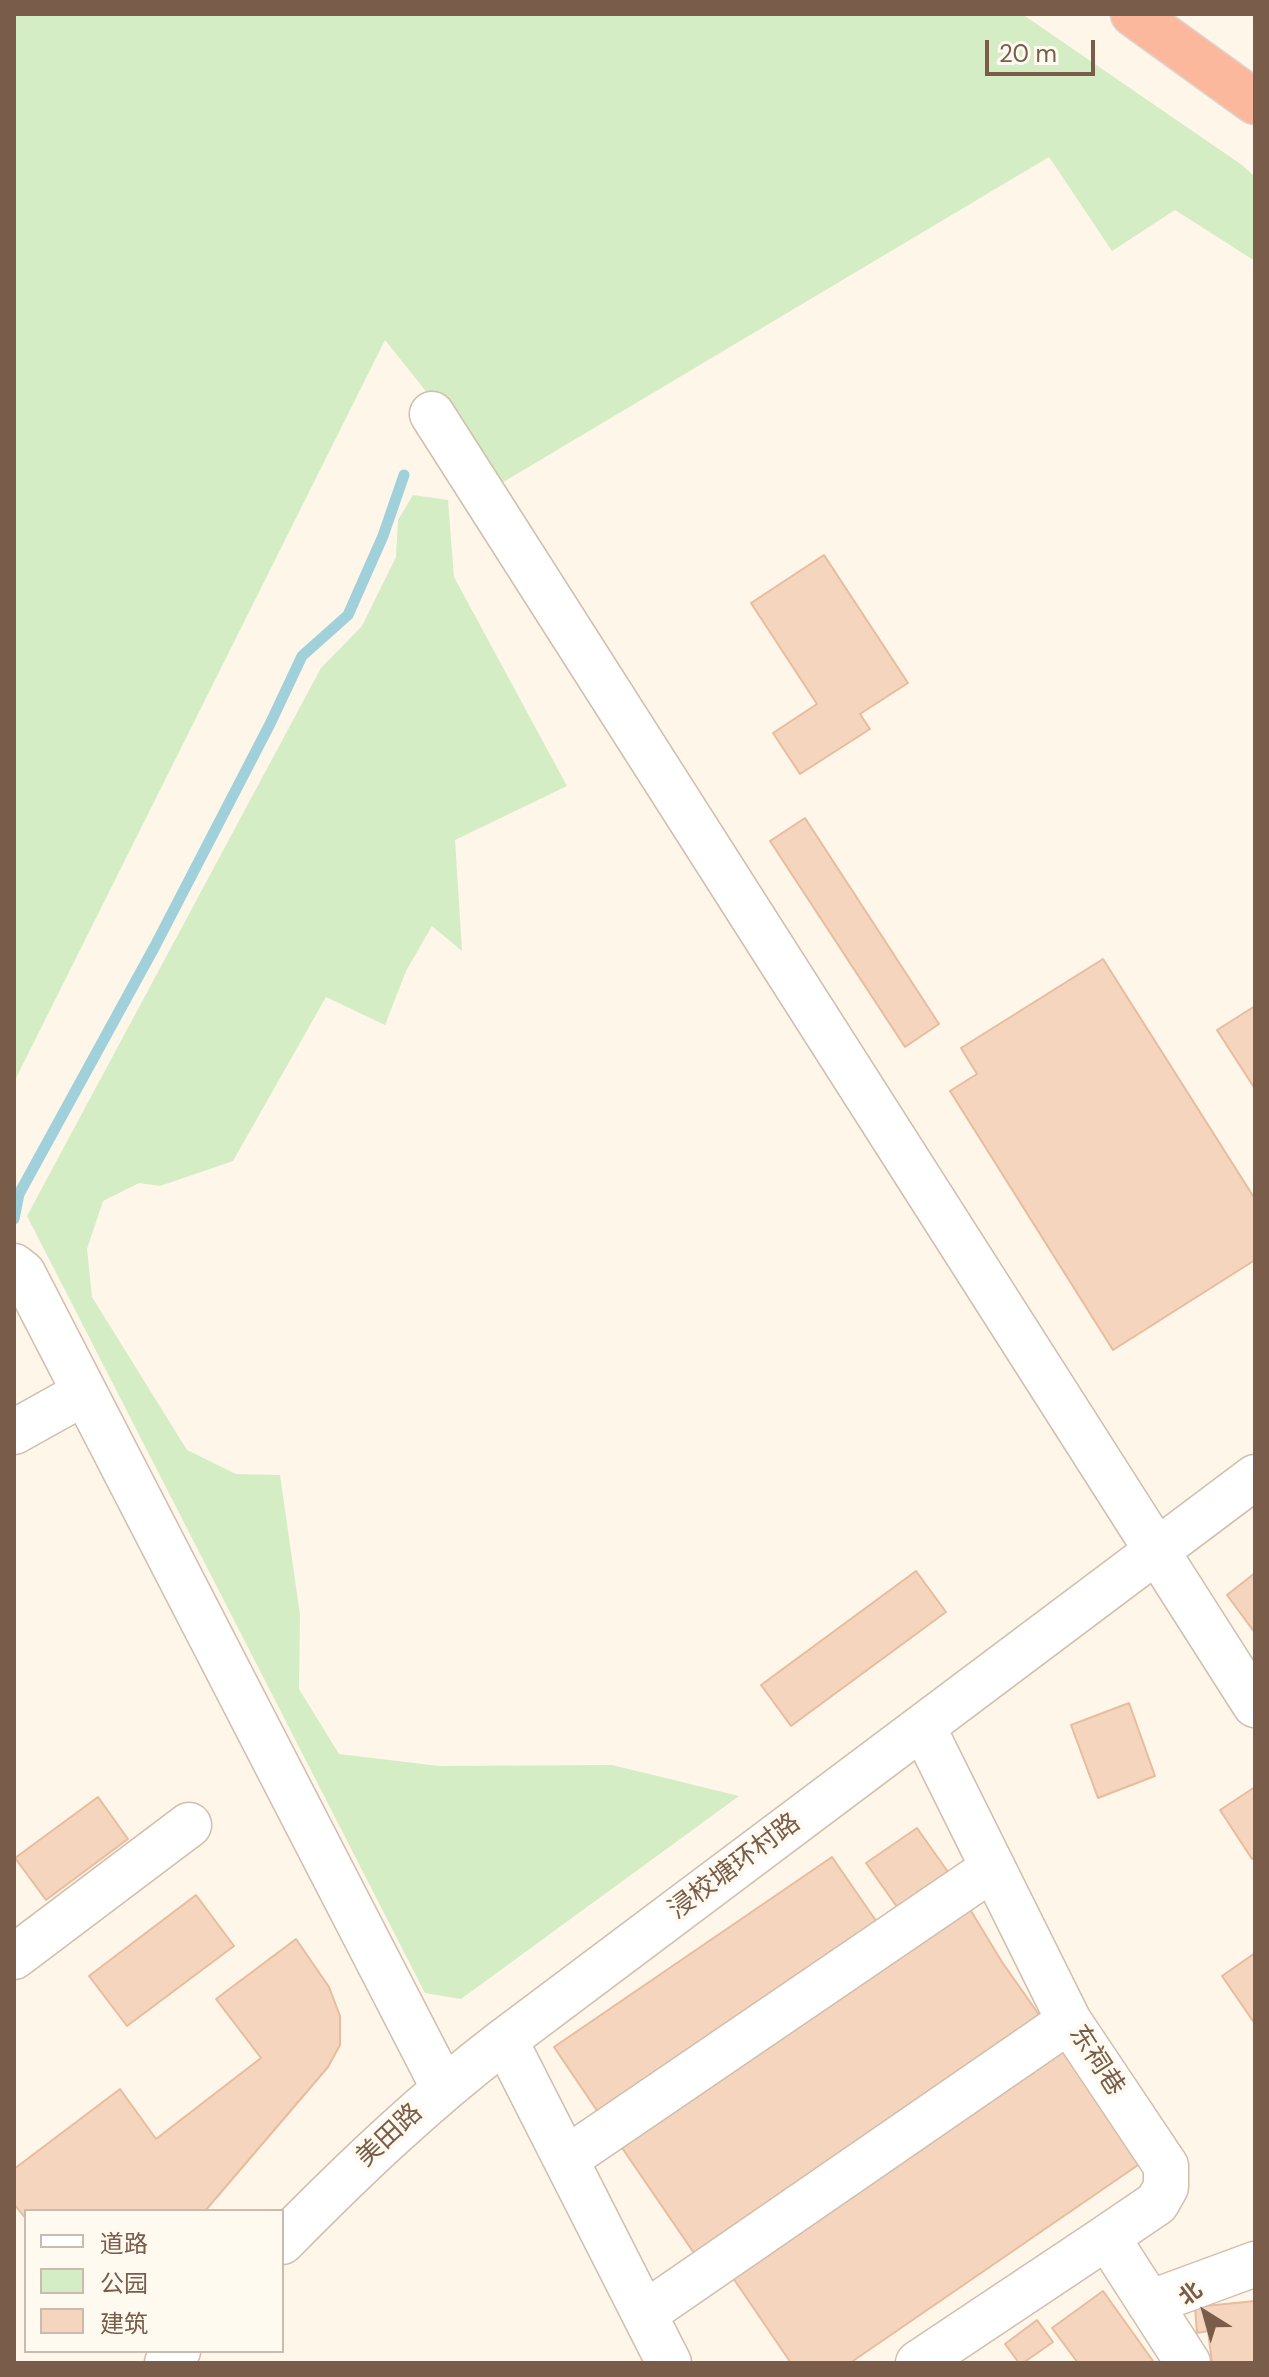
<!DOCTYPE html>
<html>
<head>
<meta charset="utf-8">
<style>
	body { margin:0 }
	#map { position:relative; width:1269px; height:2377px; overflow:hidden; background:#fef6e8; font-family:"DM Sans","Noto Sans SC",sans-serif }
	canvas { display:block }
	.frame { position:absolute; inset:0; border:16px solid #7a5c4a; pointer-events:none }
	.legend { position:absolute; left:24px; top:2209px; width:260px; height:144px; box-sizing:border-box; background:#fffaf0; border:2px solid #cabbae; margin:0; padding:10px 14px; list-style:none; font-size:24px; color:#7a5c4a }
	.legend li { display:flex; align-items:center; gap:16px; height:40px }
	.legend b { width:40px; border:2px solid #cabbae }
	.north { position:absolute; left:1165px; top:2273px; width:80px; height:80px; -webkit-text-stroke:6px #fffaf0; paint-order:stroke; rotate:323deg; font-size:22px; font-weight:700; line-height:32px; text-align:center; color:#7a5c4a }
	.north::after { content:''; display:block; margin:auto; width:28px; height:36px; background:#7a5c4a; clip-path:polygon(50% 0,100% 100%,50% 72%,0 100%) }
	.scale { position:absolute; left:985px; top:40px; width:110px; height:36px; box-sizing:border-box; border:4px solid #7a5c4a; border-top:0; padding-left:10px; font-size:24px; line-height:28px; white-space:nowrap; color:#7a5c4a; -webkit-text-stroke:6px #fffaf0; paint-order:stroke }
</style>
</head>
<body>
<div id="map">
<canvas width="1269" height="2377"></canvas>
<div class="frame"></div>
<ul class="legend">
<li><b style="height:10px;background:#fff"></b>道路</li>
<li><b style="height:22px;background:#d4edc5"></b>公园</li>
<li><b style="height:22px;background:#f5d5be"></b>建筑</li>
</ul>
<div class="north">北</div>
<div class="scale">20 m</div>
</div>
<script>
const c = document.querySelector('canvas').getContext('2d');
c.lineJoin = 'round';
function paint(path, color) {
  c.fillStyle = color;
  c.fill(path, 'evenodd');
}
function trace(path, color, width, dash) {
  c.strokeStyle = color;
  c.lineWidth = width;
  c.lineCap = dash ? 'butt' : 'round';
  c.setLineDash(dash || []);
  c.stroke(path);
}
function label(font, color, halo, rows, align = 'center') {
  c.font = font + ' "DM Sans","Noto Sans SC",sans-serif';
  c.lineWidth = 8;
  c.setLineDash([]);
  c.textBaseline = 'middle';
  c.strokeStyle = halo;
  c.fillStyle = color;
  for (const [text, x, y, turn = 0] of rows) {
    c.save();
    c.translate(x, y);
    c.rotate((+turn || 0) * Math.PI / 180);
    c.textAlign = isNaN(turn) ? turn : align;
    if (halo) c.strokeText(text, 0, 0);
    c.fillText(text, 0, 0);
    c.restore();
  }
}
paint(new Path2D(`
	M14,14H1022L1242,165L1255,177V261L1175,210L1112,251L1049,157L500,484L385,340L14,1082Z
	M413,495L448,500L454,577L567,786L455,840L462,951L432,926L406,971L385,1025L326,997L233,1161L160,1186L139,1183L103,1201L87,1249L92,1297L187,1450L236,1474L280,1475L300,1615L299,1689L339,1754L439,1766L612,1765L739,1796L461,1999L425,1993L27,1216L321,668L362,626L396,557L398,520Z`), '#d4edc5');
trace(new Path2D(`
	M14,1219L19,1194L155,946L270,724L302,656L348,615L383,536L404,475`), '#a0d1db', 11);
const building = new Path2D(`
	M824,555L908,683L860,714L870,729L800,774L773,733L817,704L751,603Z
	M805,818L939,1024L905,1047L770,841Z
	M1103,959L1255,1199V1260L1113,1350L950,1091L977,1074L961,1048Z
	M1255,1006V1089L1217,1030Z
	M916,1571L946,1612L791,1726L761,1685Z
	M1255,1573V1633L1227,1595Z
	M1129,1703L1155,1776L1098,1798L1071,1725Z
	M1255,1787V1857L1252,1859L1220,1810Z
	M98,1797L128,1839L46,1900L15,1858Z
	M917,1828L953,1879L902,1914L866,1863Z
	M832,1857L881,1928L602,2118L554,2047Z
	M196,1895L234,1946L127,2026L89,1976Z
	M965,1901L1002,1962L1042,2019L696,2256L616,2139Z
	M296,1939L329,1987L340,2016V2045L328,2067L205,2211H26V2219L14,2204V2169L120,2089L156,2139L261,2058L216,1999Z
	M1255,1953V2024L1222,1976Z
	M1061,2047L1141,2163L850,2363H791L731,2275Z
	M1103,2291L1153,2361L1151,2363H1078L1052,2328Z
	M1255,2301V2363H1212L1208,2331L1197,2333L1195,2307Z
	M1037,2320L1053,2342L1023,2363H1019L1005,2344Z`);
paint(building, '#f5d5be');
trace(building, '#e8bc9e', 2);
const minor = new Path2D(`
	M432,414L1255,1705
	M14,1266L23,1273L443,2087
	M14,1432L84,1393
	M923,1727L1069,2021L1166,2166V2187L1157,2203L1107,2237L1188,2363
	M14,1957L189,1825
	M566,2159L993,1868
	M282,2242C354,2169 424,2102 505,2040
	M1149,2303L1255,2264
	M644,2314L1069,2021
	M167,2363L178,2351
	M669,2363L505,2040L1255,1477
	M918,2363L1107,2237`);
const highway = new Path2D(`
	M1133,14L1255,102`);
trace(minor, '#d1beac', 47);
trace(highway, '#dcd5d0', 47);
trace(minor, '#fff', 44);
trace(highway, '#fbb89c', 44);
label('26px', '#7a5c4a', '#fffaf0', [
	["浸校塘环村路",735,1867,-37],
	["东祠巷",1096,2061,57],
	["美田路",390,2136,-43]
]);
</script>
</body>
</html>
